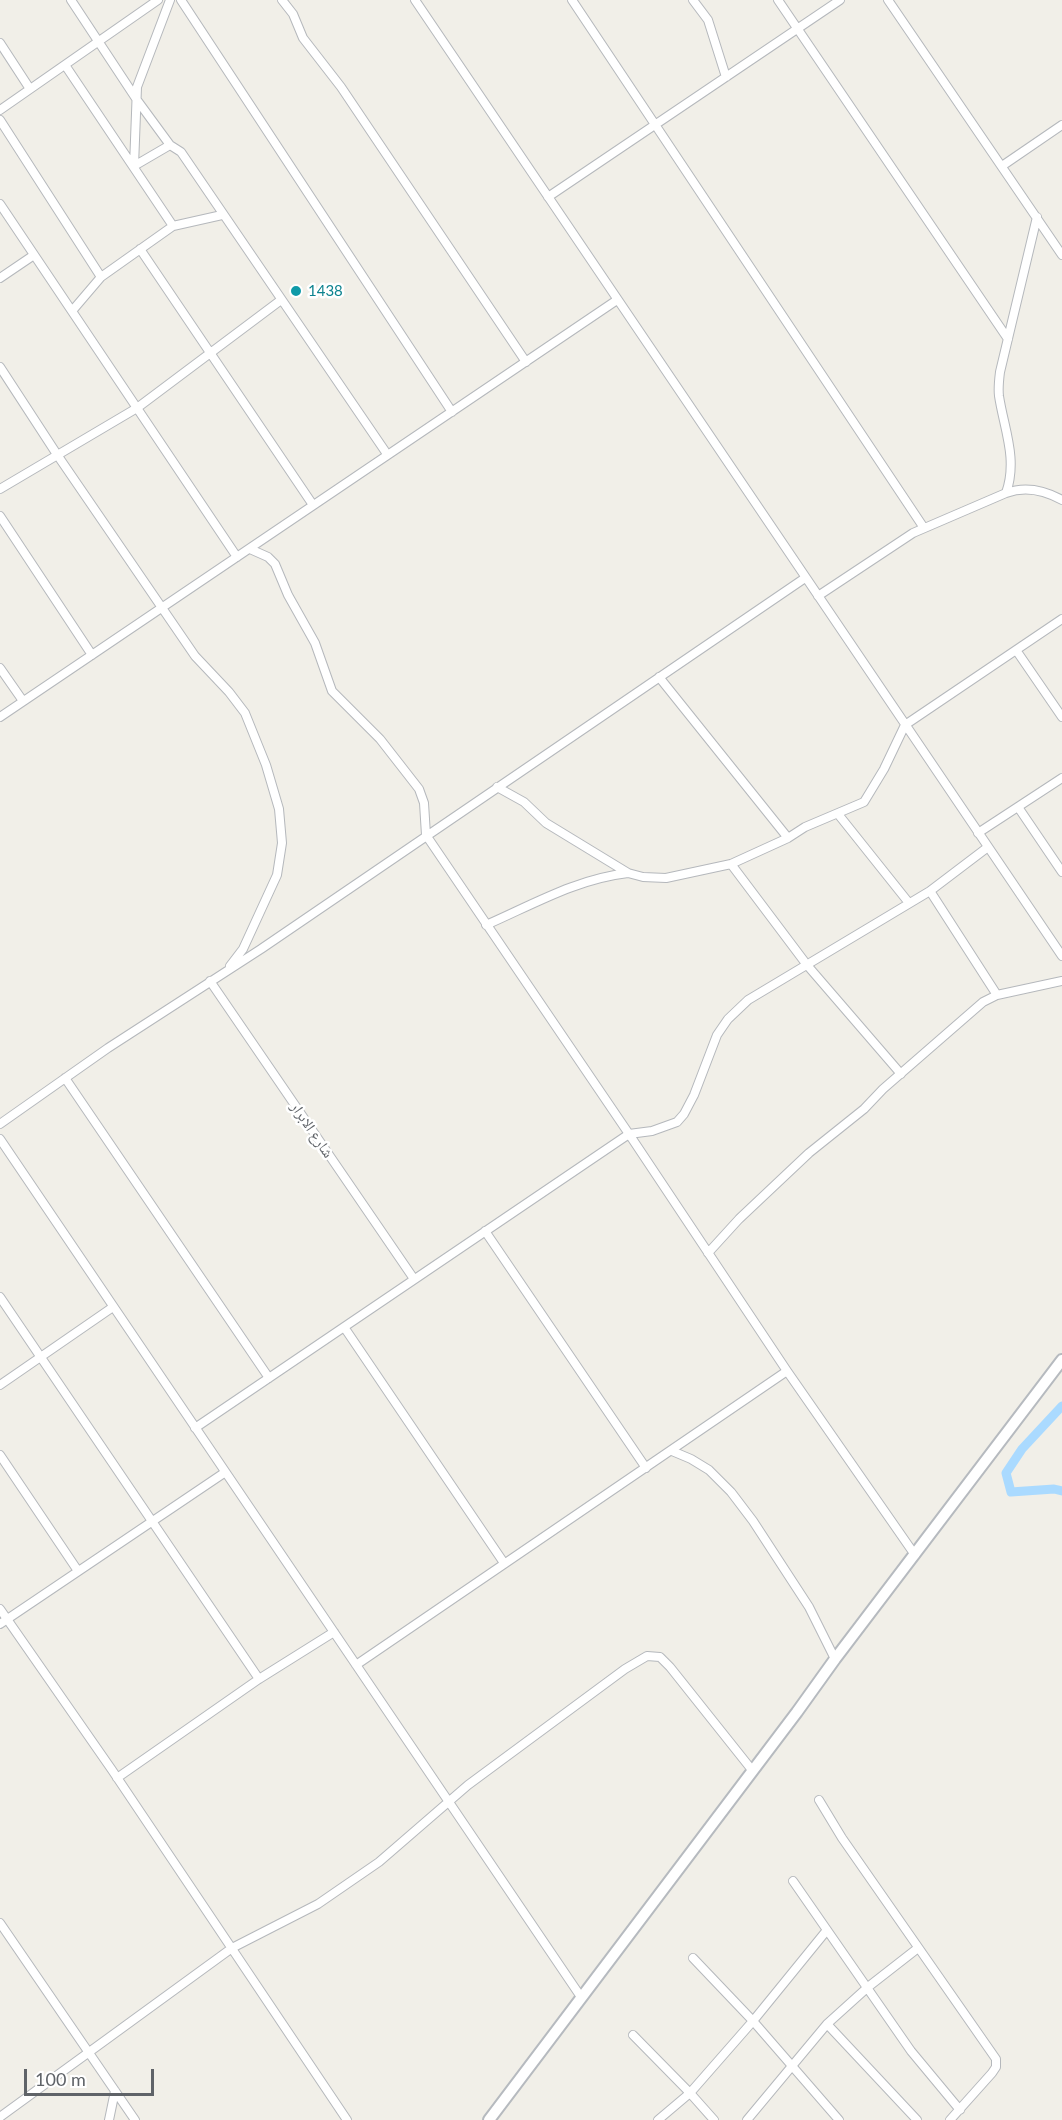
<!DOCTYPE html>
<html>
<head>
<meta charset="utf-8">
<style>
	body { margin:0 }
	#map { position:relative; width:1062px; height:2120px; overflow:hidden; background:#f1efe8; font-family:Lato,sans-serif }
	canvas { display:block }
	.scale { position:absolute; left:24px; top:2069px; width:130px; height:27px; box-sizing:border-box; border:3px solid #5f6368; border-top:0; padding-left:8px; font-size:18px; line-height:21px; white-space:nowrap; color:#5f6368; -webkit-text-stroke:4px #fff; paint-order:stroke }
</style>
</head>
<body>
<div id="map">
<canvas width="1062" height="2120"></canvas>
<div class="scale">100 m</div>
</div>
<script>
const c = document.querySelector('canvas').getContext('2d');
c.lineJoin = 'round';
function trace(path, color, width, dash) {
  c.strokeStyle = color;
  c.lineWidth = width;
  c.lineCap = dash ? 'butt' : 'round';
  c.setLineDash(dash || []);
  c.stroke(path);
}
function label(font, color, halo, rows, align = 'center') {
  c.font = font + ' Lato,"Noto Naskh Arabic",sans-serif';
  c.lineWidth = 5;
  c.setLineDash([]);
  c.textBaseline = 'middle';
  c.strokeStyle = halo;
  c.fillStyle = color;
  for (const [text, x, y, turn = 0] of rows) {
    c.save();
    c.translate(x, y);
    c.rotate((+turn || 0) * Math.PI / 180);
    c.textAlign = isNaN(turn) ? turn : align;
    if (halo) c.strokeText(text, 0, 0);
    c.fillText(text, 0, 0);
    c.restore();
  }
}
trace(new Path2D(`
	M1062,1406L1022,1449L1006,1473L1011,1492L1054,1489L1062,1491`), '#aadaff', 9);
const street = new Path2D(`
	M71,0L137,100L170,145L181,152L387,454
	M181,0L452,412
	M282,0L293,14L303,38L341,87L526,362
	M415,0L1062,956
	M572,0L924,528
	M693,0L708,20L726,77
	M778,0L1008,339
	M888,0L1062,255
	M0,43L30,89
	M65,65L173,226
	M0,110L158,0
	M0,120L101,277
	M134,166L137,87L170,0
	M134,166L170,145
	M1002,166L1062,125
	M548,197L840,0
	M0,204L237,557
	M140,249L313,505
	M0,278L34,255
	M72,311L101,277L173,226L222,215
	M0,367L58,456L195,656L229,692L245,713L266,765L279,809L282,843L277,875L243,949L230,966
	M0,489L137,408L281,300
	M1006,493C1018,459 1004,429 999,396C998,388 999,380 1000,372L1037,217
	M0,516L92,655
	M250,549L268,557L275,564L288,595L315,643L332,691L380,739L419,789L424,803L426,835L629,1134L787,1371L915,1555
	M818,596L913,533L1006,493C1025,486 1044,490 1062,500
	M1016,650L1062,717
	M0,668L23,701
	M659,677L788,838
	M0,717L617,300
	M497,787L524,802L546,823L628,873L643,877L666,878L731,864L788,838L805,827L864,802L884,769L905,725L1062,619
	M1018,807L1062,872
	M838,814L909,903
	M978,833L1062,778
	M731,864L807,965L901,1074
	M930,891L997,995
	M486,925C532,905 576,879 628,873
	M210,981L414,1279
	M65,1078L269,1378
	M0,1124L108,1048L261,949L805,578
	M0,1139L581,1997
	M485,1231L646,1468
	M708,1253L739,1219L809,1153L864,1109L883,1089L983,1002L997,995L1062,981
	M0,1297L259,1679
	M344,1327L504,1563
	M0,1385L113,1307
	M195,1428L629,1134L652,1131L677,1122L684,1114L694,1095L717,1035L728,1019L748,1000L930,891L988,847
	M672,1451L691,1459L709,1470L731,1492L753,1521L809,1607L835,1659
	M0,1455L78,1571
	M0,1609L112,1770L347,2120
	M0,1624L224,1473
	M356,1665L787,1371
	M117,1778L259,1679L334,1632
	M819,1800L842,1838L996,2059V2067L992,2073L950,2120
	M793,1881L911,2051L960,2110
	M0,1923L135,2120
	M693,1958L753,2021L839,2120
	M827,2024L917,2120
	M633,2035L690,2093L714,2120
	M0,2117L232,1948L318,1904L379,1862L468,1785L625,1669L647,1656L660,1657L670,1667L752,1770
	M109,2120L115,2091
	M658,2120L690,2093L753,2021L827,1930
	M747,2120L827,2024L868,1987L918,1948`);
const secondary = new Path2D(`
	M489,2120L797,1712L835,1659L1062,1360`);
trace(street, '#b5b8bc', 10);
trace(secondary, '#b6babf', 14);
trace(street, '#fff', 8);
trace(secondary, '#fff', 10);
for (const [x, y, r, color] of [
	[296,291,6,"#0f9aa8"]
]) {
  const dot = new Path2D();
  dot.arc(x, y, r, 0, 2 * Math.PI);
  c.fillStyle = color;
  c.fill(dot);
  trace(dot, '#fff', 2);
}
label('15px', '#0d838f', '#fff', [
	["1438",308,291]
], 'left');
label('15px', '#5f6368', '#fff', [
	["شارع الابرار",312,1130,56]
]);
</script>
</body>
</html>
